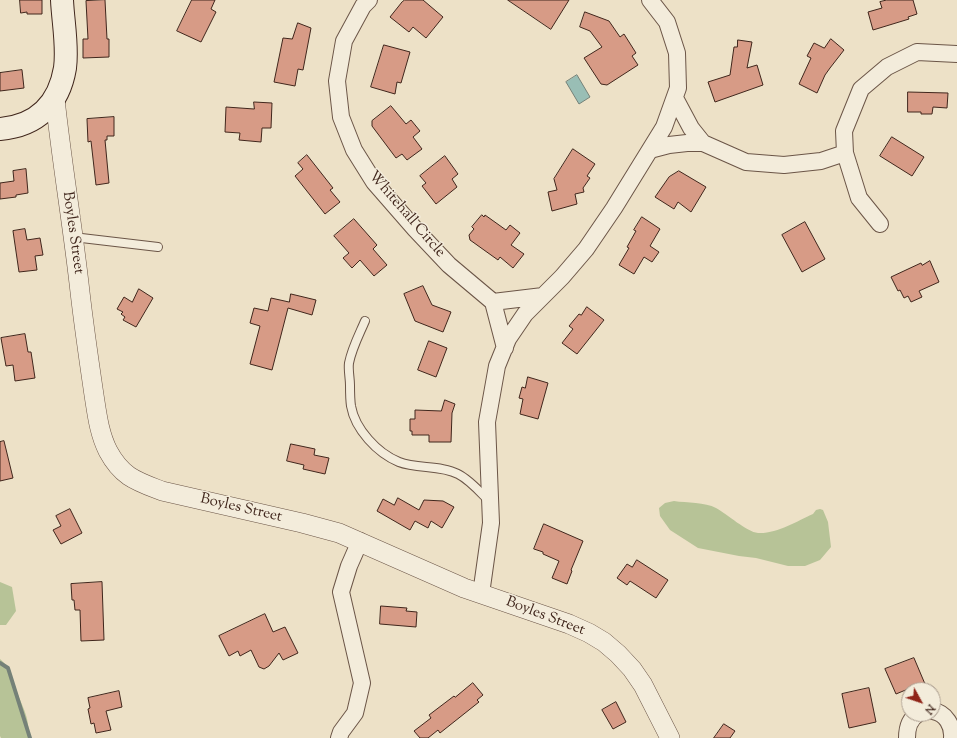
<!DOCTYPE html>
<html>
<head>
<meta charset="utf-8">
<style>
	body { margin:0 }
	#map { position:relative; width:957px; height:738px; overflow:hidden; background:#ede1c7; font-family:"Sorts Mill Goudy",serif }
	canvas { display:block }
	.north { position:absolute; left:901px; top:682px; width:40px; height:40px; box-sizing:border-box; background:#f3ecdb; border:1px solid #ab9d8f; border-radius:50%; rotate:130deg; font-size:11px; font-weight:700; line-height:16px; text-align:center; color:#40261c }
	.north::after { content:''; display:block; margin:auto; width:14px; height:18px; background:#8f2418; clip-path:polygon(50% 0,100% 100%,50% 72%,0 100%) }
</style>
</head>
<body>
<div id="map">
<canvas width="957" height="738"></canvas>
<div class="north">N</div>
</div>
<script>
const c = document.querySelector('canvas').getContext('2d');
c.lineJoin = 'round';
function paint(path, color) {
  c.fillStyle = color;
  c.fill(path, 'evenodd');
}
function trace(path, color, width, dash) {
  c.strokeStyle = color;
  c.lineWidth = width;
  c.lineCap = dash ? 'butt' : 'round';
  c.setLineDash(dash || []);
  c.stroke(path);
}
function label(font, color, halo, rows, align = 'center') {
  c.font = font + ' "Sorts Mill Goudy",serif';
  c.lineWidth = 3;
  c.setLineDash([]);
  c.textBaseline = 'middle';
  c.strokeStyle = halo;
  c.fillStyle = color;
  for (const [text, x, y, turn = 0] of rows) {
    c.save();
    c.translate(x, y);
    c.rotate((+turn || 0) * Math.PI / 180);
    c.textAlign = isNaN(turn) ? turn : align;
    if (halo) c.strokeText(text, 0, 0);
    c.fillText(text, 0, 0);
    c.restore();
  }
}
paint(new Path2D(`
	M674,501C687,503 705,502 716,508C727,514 747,532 758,533C777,534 797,521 813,514L816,510L820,509L823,510L828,522L831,547L820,560L805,566H788L756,558L739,556L698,548L670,530L660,516L659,508L665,503Z
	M0,582L12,587L16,611L6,625H0Z
	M0,659C12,669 12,679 17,692C24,711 29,716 29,738H1L0,736Z`), '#b7c397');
const water = new Path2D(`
	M577,75L590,97L579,104L566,82Z`);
paint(water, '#99beb5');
trace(water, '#758178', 1);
trace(new Path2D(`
	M0,663L8,668L30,738`), '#758178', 4);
const building = new Path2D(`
	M20,0H42V14H27V12L21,13Z
	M105,0L107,39H109V57L83,58V39H88L86,1Z
	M192,0H215L211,9L216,12L201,42L177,31Z
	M405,0H423L443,17L426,38L413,27L409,32L390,17L402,2Z
	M508,0H569L551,29Z
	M887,0H913L917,14L908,17L909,19L873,30L868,12L882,8L880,2Z
	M585,12L609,21L620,37L624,34L636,53L632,56L638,65L607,85L601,84L584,58L602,47L590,31L580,27Z
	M298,23L311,28L303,70L298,69L295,86L274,82L283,38L292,39Z
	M831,39L844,50L830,68L825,75L817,93L799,84L811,58L807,56L814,43L824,48Z
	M738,40L752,42L747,68L757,65L763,85L715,102L708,82L730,75L734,47H737Z
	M384,45L410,52L401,83L397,82L395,94L371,87Z
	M22,70L24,88L0,91V73Z
	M908,92L948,93L947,108L933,107L932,114H921V112H908Z
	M254,102L272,103L271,128H262L261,142L239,140L240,133L225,132L226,107L254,109Z
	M391,106L406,124L411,120L420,131L413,137L422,149L407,160L402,154L396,158L372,126V121Z
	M114,117V136H107V140H105L109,183L96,185L91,141L88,142L87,119Z
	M892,137L924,157L912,176L880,156Z
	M573,149L595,164L587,176L590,178L583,188L584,192L575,194L577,204L552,211L548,192L557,190L554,179Z
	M307,155L333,188L330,190L340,202L325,214L295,176L303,169L298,163Z
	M445,156L458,174L452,179L457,187L436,204L422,186L426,183L420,176Z
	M26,169L28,193L16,195V197L0,199V183L14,181L13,171Z
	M679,171L706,187L691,212L678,202L674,209L655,197L669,177Z
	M482,215L484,217L485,215L506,230L510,225L520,233L511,245L524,254L513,268L500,257L498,260L470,240L469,235L474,229L472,227Z
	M642,217L660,229L650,246L659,252L652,262L644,257L634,274L619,265L629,248L627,247L636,231L634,230Z
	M354,219L377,245L373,249L387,265L374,276L360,260L352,268L343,258L349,253L334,236Z
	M805,222L825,259L802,272L782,235Z
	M25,229L27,240L40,238L43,255L35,256L37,270L19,272L13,231Z
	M930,261L939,282L919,291L922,297L911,302L908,296L904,298L900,290L898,291L891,277L921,263L922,265Z
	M423,286L432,305L451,312L443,332L415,321L404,294Z
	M139,289L153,298L136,327L123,320L125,317L121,314L123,312L117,309L124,297L132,302Z
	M291,294L316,300L312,315L288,308L272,370L250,364L260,326L250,323L254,308L268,311L271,298L289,302Z
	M587,307L604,320L577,354L562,343L573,329L569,326L579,314L581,315Z
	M25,334L28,352H31L35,378L15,381L13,365L6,366L1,338Z
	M429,341L447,348L436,377L418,370Z
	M528,377L548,383L538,419L520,414L523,399L519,398L522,387L525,388Z
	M445,400L455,404L452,413L451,442H429V435H412V431H410V419H415V410L441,411Z
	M4,441L13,478L0,481V442Z
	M291,444L315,449L314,455L329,458L325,474L303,469L304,465L287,461Z
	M398,498L419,510L424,500L443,501L454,507L442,528L431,521L428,528L415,521L410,530L377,511L383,499L394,505Z
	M70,509L82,533L61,544L53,530L61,526L56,516Z
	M544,524L583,541L571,570L572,571L567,584L552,578L559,561L543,554V552L534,549Z
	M637,560L668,580L656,598L630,581L627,585L617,578L627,564L632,567Z
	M102,582L104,640L81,641L80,610H75L74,600H72L71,584Z
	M381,606L407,608L406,611L417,612L416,627L380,624Z
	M265,614L273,632L285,627L298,653L283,660L279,653L269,666L264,669L259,667L251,650L240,656L238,651L229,656L219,636Z
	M914,658L925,684L912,690H909V691L908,689L896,694L885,669Z
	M473,683L483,695L477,700L479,702L440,733L438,730L428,738H420L414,731L431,718L429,715L454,696L455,697Z
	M869,688L876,722L849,728L842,694Z
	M119,691L122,707L106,711L111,730L96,733L94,723L91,724L88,709L90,708L88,698Z
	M616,702L626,722L613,729L602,710Z
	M724,724L735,731L730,738H714Z`);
paint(building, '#d79b86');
trace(building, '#40261c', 1);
const service = new Path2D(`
	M73,237L158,247
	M365,321C359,335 352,348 349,363C348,370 350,378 350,385C350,391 350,399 351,406C355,429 377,453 399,462C417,469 441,465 458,474C470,480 480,492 490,502`);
const minor = new Path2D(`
	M369,0L363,6L344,41L337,81L341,117L354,150L374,182L415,229L449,265L493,302L505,348
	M675,98L691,128L703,143
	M650,150L669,145L687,143H703L746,162L784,165L821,161L845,153
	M880,224L859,198L845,153L844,131L861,89L887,67L917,52L957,54
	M493,302L543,296
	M481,594L491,523L487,422L497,366L508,339L525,314L562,277L586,249L614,208L664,127L678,88L677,53L667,22L650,0
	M933,711C946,713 953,726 952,738
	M339,738L341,732L355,713L362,683L341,592L349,566L360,541
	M907,738C907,728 909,719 918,714`);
const tertiary = new Path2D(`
	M55,99C62,164 73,228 80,292C84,327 89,361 94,395C97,414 99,433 108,451C122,477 136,481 162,491L302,523L339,533L464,588L569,624L589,633L604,642L618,654L632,669L643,685L670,738`);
const secondary = new Path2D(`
	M0,129C37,126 59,104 65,68C68,46 63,22 62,0`);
trace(service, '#6b5547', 10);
trace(minor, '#6b5547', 18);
trace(tertiary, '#6b5547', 20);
trace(secondary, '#40261c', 24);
trace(service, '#f3ecdb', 8);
trace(minor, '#f3ecdb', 16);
trace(tertiary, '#f3ecdb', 19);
trace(secondary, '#f3ecdb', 22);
label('15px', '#40261c', '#f3ecdb', [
	["Whitehall Circle",406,215,49],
	["Boyles Street",72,233,82],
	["Boyles Street",241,509,13],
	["Boyles Street",545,617,21]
]);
</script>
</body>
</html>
